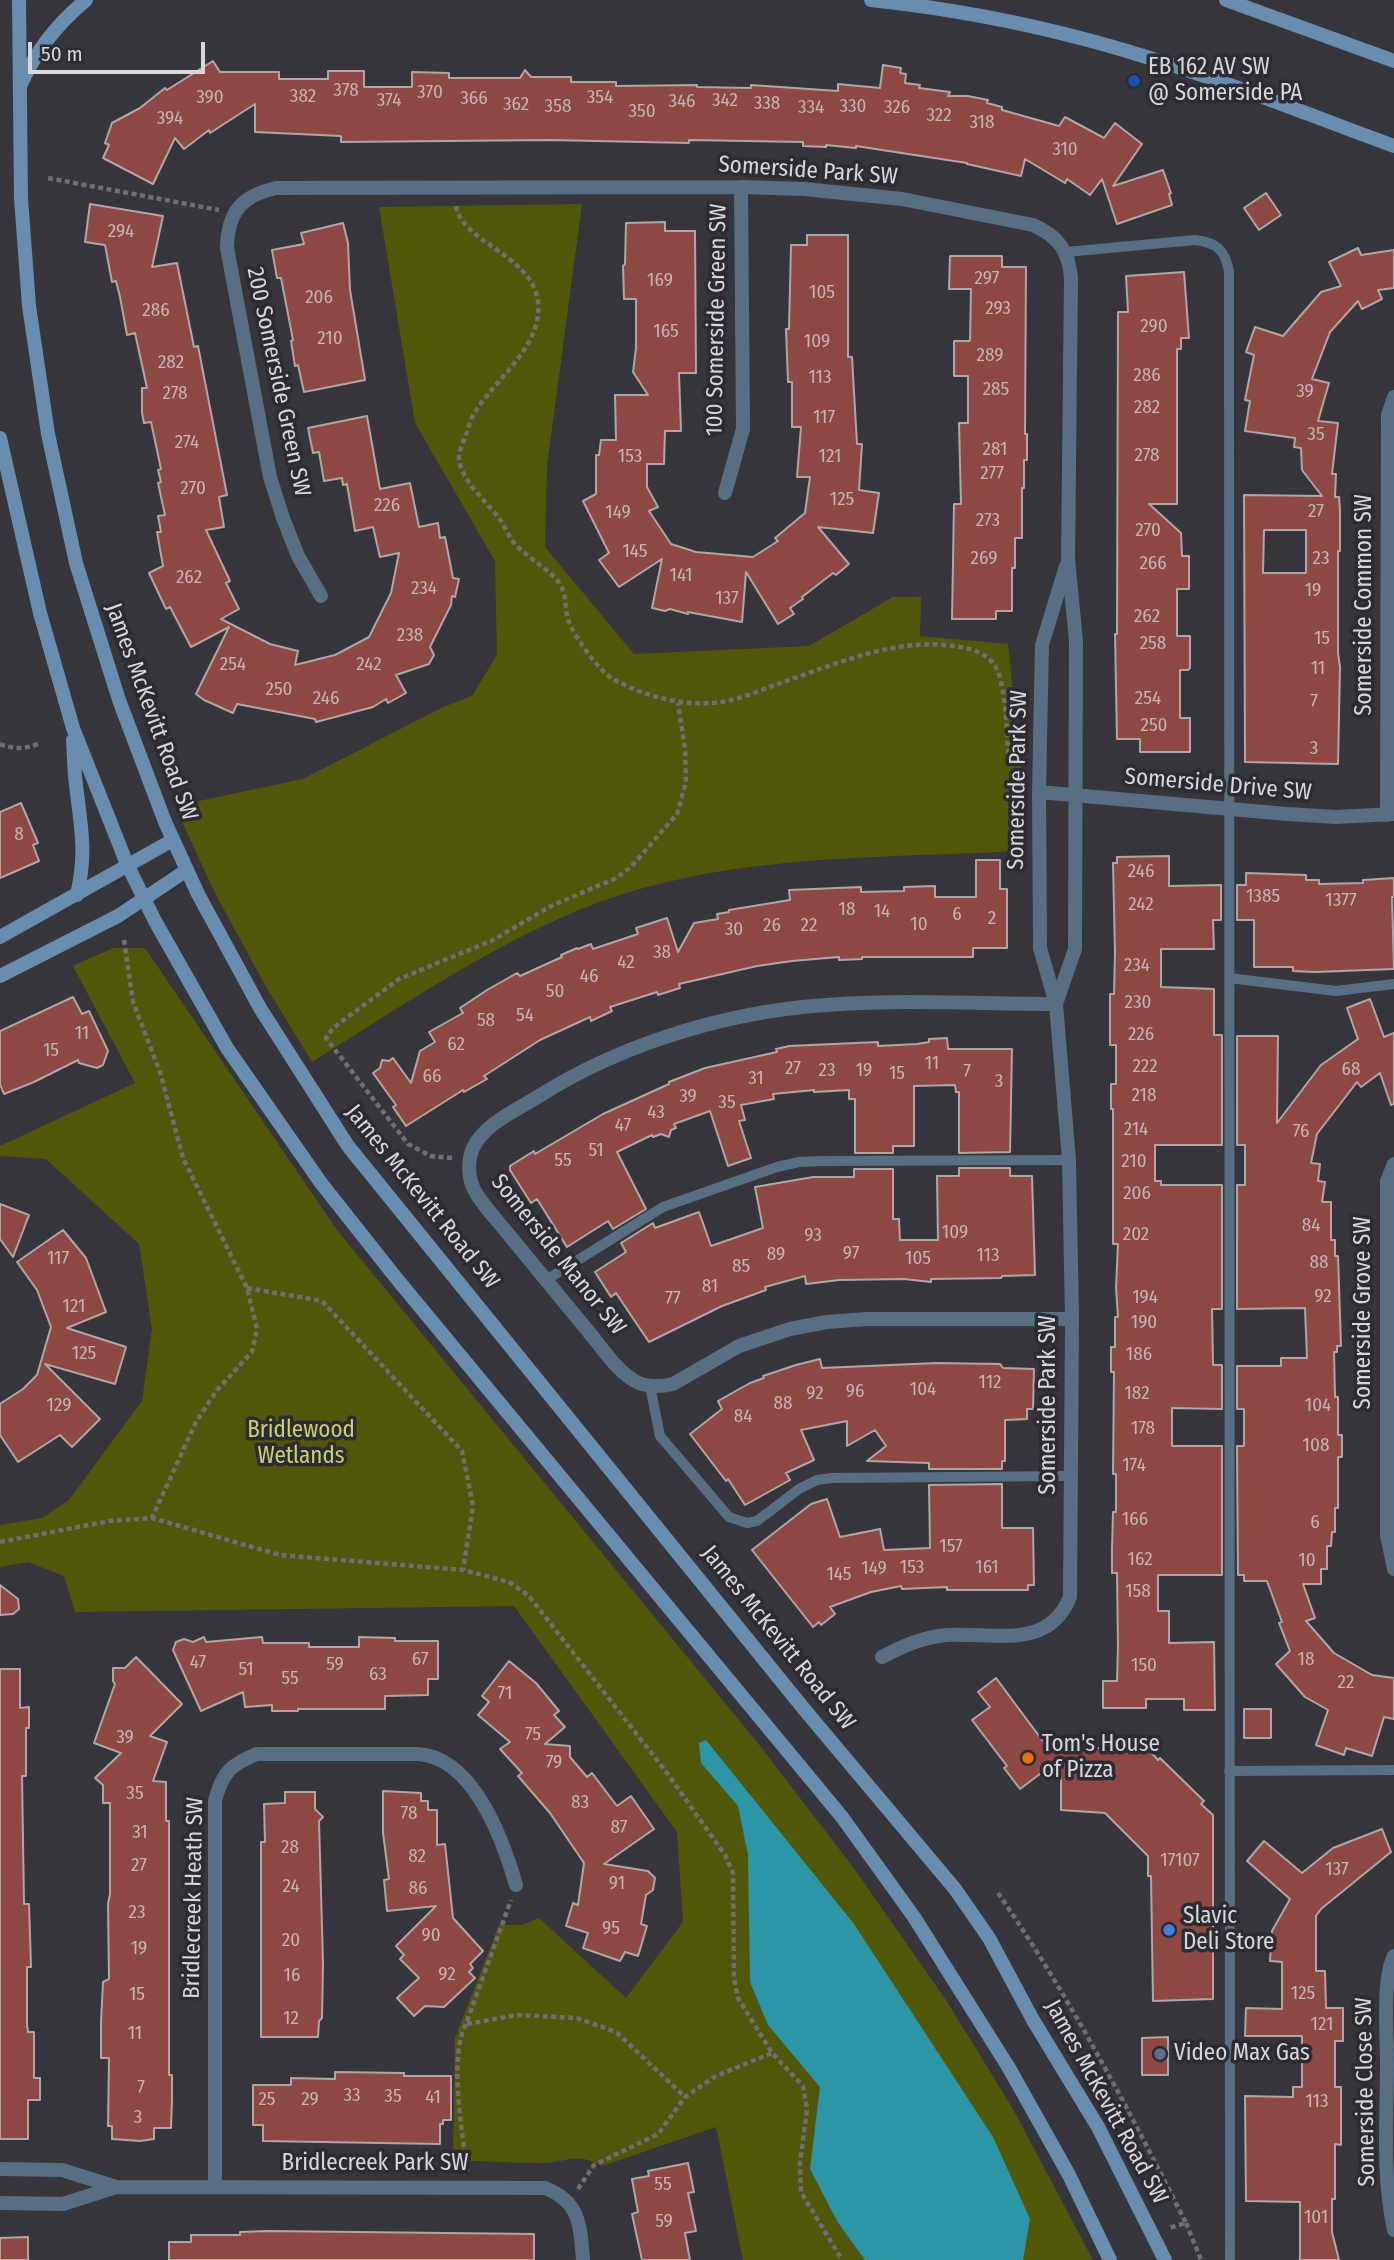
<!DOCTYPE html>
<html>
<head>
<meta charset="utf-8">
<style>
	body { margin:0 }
	#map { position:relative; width:1394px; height:2260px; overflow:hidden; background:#36353b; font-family:"Fira Sans Condensed",sans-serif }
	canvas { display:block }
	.scale { position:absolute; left:28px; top:42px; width:177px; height:32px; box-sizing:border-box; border:4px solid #d8d7db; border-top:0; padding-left:9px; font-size:21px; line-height:24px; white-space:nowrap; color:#d8d7db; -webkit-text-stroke:5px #2c2b31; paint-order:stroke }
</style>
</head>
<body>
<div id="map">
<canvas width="1394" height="2260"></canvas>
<div class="scale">50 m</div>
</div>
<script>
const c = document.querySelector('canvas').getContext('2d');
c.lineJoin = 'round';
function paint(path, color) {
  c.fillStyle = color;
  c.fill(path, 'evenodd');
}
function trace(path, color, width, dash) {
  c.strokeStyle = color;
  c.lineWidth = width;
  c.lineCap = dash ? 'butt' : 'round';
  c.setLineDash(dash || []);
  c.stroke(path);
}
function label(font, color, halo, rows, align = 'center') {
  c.font = font + ' "Fira Sans Condensed",sans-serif';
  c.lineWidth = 7;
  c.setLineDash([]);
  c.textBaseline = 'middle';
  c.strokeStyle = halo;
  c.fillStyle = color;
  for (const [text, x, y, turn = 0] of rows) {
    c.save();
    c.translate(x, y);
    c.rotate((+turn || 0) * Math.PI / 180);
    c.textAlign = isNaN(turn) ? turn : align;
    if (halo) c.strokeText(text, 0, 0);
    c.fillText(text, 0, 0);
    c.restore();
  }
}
paint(new Path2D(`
	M582,204L547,466L545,547L634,654L809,646L893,597H921L920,636L1008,644L1022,776L1020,851C887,858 748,854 620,895C514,929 407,1003 312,1062L265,985L215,893L176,809L199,801L303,779L443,707L472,696L497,655L495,561L415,423L379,207Z
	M113,948H145L337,1230L757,1742L853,1867L946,2000L1013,2109L1093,2260H743L716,2127L602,2166C574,2152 570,2162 543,2163C513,2163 483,2161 453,2160L455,2038L499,1925H522L539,1918L626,1998L683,1922L677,1832L514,1606L75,1612L64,1576L28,1562L0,1567V1525L42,1518L69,1500L142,1401L152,1329L139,1244L46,1159L0,1156V1146L135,1083L73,966Z`), '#515709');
paint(new Path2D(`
	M706,1740L854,1924L993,2137L1030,2219L1023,2260H865L837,2221L810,2169L820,2087L768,2025L750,1982L748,1855L738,1806L701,1763L699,1743Z`), '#2c95a6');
const building = new Path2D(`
	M213,61L220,72H279V79H328V71H364V87H412V72L449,73V78H520L525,70L531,77H571V82H616V86L697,85V87L751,88V85L838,91V84L880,88L883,65L901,68L900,73L906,74L905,83L920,85L919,88L950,92L948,96H968L988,100L987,103L1002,107V110L1059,126L1065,117L1104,138L1115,123L1142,144L1113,186L1163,170L1171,193L1169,194L1172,205L1117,224L1102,179L1090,195L1067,179L1065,183L1025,159L1021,176L967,164V163L856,146V148L826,145V147L803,146V142L689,140V143L550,140L341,142V136L255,132V104L210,133L209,130L184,149L175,138L153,184L103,158L109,145L105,143L112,123L140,108L165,88L167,90Z
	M1266,193L1281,215L1259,230L1244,208Z
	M90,204L163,216L152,267L177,263L194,347L198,346L227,495L219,497L224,527L206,530L230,581L226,583L239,609L221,619L270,644L298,651L295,665L335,655L369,637L391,593L399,553L380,557L373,527L355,531L347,484L343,485L342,478L324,481L319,452L313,453L308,428L367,416L380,489L410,483L419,527L438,523L440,538L445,537L453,578L459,579L455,597L452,596L451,605L430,647L434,655L429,664L396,675L406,693L388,703L386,699L373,707L316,722L315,719L237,704L233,713L204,700L196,694L229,627L191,647L170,607L166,609L149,573L163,566L157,532H161L158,516L165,515L158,483L161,482L158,470L161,469L151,422L144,423L142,413V388H147L135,333L127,335L120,297L116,281L112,282L105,245L85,242Z
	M665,222V231H695L696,373H679L681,431H665L664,464H647V487L658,507L649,511L671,544L696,552L753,557L778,541L775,538L805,513L810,477H797L801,427H792V382H788L786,329H789L791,245H807V235H848V357H852L857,444H862L859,490L879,493L873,533L818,527L849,564L836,575L833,573L802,597L803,599L790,608L794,614L778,624L746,572L742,622L688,612V614L670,609L665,611L652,608L662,559L619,587L599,560L609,553L583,501L596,494V455H599L601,440H616L615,395H648L633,372L636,348V299H624L623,266L625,264L626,223Z
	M343,223L348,243L350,290L365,380L304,392L298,365L295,366L291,341L293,340L281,278H277L272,250L304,244L301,233Z
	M1358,248L1361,255L1394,250V288L1378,290L1382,299L1362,309L1358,301L1330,332L1312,379L1329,383L1318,421L1338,423L1332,474H1336L1335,497H1339L1340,509V551H1338V653L1340,667L1338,764L1245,762L1244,495L1322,496L1302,470L1301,448L1294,447L1295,438L1245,431L1250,401L1245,400L1254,355L1246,352L1255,327L1283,336L1321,292L1341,286L1329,262ZM1264,530H1306V573H1263Z
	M950,256H1002V267H1026L1025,434H1027V460H1024V488H1022V538H1015V568H1012V611H996V619H952L954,504H961L959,423H968V376H954V341H970L971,289H949Z
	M1184,272L1189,338H1181V349H1177V504H1149L1181,533L1182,556H1189V589H1177V636H1190V668L1188,670H1180V718H1190V752H1140V739H1117L1115,634H1117L1118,312H1128L1126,276Z
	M21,803L38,843L33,845L39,861L0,878V812Z
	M1169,856V886L1221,885V920H1213L1214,949H1161V987L1214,989V1035H1222V1145H1155V1181H1161V1185H1222V1309H1212L1213,1365H1222V1409L1172,1408V1446H1222V1575H1158V1611H1169V1643L1214,1642L1215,1710H1184V1699H1146V1708H1103V1681H1117L1118,1646L1117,1573H1112V1549L1113,1512H1116V1474H1113L1114,1372H1111V1347H1115V1317H1118L1116,1288L1118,1244H1113V1109H1111V1084H1116V1045H1110V994H1114L1115,953L1113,863H1117V857Z
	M976,860H1000V889H1007V948H973V957H862V959L839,960V957L792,961L757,966L679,984L680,988L658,995L657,992L610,1007L612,1011L591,1021L590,1017L540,1040L484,1076L487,1079L464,1092L463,1090L406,1126L393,1107L396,1105L373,1073L380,1068L382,1060L389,1061L393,1058L411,1083L420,1051L435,1042L429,1032L463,1013L460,1008L487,990L517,973L520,976L562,957L561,955L577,948L578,949L591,944L593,949L638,934L636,928L667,918L678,952L694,923L718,919L717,914L729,912V910L790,900L789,890L861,887V892L904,891V887L935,886V897H976Z
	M1246,873L1306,875V880H1319V884L1363,883V880L1394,878V897H1392L1394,969L1315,972L1293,971V967H1254V920H1237V885H1246Z
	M73,997L82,1014L89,1011L108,1051L103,1065L97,1068L79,1063L78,1060L34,1082L4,1094L0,1084V1031Z
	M1370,999L1384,1037L1394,1033V1104L1391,1105L1380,1073L1361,1087L1357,1082L1317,1134L1311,1163L1320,1164L1318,1181L1325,1182L1322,1202H1331V1240H1335V1256H1338L1341,1346H1337V1352H1334L1335,1397H1338V1435H1342V1457H1338V1508H1335V1532H1332L1331,1546H1327V1569H1321V1584H1303L1315,1618L1306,1621L1334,1653L1372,1675L1394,1678V1719L1384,1717L1372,1756L1346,1748L1344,1755L1316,1745L1328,1710L1305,1697L1276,1664L1290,1651L1279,1623L1282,1622L1267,1581H1244V1575H1238L1237,1446H1244V1409H1237V1366H1281V1358H1307L1305,1308L1237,1309V1185H1245V1145H1237V1036H1278L1277,1123L1321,1065L1358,1039L1347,1008Z
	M947,1038L948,1049H1012L1010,1152L959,1153V1092H956L955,1085L914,1086V1146H893V1153H855V1099H849V1090L814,1092V1090L773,1094L774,1099L741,1105L745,1120L739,1121L751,1158L728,1166L710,1111L674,1124L676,1128L671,1130L669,1137L661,1134L653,1137L652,1135L617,1152L646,1209L613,1229L608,1221L567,1247L537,1199L531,1203L510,1170V1166L534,1151L535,1154L603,1114L669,1084V1082L705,1068L777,1052L776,1049L789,1046L878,1042V1046L917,1044L929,1042V1039Z
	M959,1168H1010V1176H1032L1035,1275L1002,1276L1001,1278L931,1279V1282L904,1279L839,1280L806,1284L805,1276L765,1287L766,1290L722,1306L649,1342L616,1293L611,1297L595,1272L626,1252L621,1243L653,1223L655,1228L699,1212L711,1246L763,1228L755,1187L813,1177H854V1169H893V1219H899L900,1240H938L937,1176H959Z
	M0,1204L29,1215L13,1257L0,1239Z
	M63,1230L86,1258L106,1312L67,1328L126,1347L115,1384L45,1364L100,1419L72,1447L60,1435L18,1462L0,1435V1404L23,1389L37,1375L51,1327L37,1290L17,1262Z
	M820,1359L822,1368L937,1363L1000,1364L1003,1368L1034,1369L1033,1409H1027V1419L1005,1420V1461H1002V1469H929V1463L867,1461L886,1446L875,1430L847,1446V1421L801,1430L814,1460L786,1473L790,1480L745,1505L728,1479L726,1481L690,1434L722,1409L718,1401L750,1383L764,1378L763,1376L796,1365Z
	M1002,1484V1528H1033L1034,1585H1028V1590H947V1587L902,1589L901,1586L871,1592L830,1607L835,1614L821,1625L819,1622L813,1627L752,1550L811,1504L827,1499L840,1537L880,1529L884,1550L930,1548L929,1485Z
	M0,1585L18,1599L19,1609L13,1614L0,1615Z
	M204,1637L206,1642L262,1637L263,1643H309V1647H359V1637L395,1638V1641H438V1679H428V1695L385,1696V1709H298V1711H272V1705L245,1707L243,1692L201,1711L173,1650L176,1642L184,1639L193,1642Z
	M136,1657L182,1704L150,1736L167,1742L153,1781L166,1782V1821H169V2075H172V2100L171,2128H154V2139L140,2141L112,2139V2126H108L109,2058H101V2022L103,1982L109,1979L108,1904L110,1894V1803H103V1785L95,1778L121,1753L94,1743L115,1684L113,1681V1668H125Z
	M509,1661L536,1683L559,1711L554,1715L565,1727L545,1744L570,1746V1757L587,1777L592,1773L617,1806L631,1796L654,1829L604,1864L648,1871L655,1878L653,1890L646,1895L641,1924L647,1926L638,1956L625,1952L620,1961L583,1948L588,1933L566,1926L573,1903L578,1905L584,1863L550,1813L518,1776L522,1773L500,1749L510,1742L478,1715L489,1702L482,1696Z
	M0,1669H20V1708L29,1707V1728H26V1776H22L24,1904H29L31,1967H27V2025L28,2032H34V2078H40V2100H28V2139H0Z
	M996,1678L1048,1748H1147L1158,1760L1160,1758L1204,1801L1201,1804L1213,1815V1999L1153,2001L1151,1876H1148V1856L1105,1813L1061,1810V1758L1020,1789L1004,1768L1007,1766L972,1720L990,1707L978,1692Z
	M1244,1709H1271V1738H1244Z
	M383,1791L421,1793V1801H428V1810H437V1845L445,1844L453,1918L483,1951L470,1964L473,1968L469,1972L475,1978L444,2007L425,2006L414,2016L397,1998L419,1978L400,1959L404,1955L396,1946L436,1906L387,1911L384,1880L389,1879L383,1833Z
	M285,1792H315V1809L323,1817L319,1821L323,1963L322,2018L319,2021L318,2037H261V1842H265L264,1804L285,1803Z
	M1382,1829L1391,1852L1321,1909L1316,1916V1971H1325L1326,2008H1343V2041H1335V2087H1341V2145L1335,2144V2199H1332V2232L1339,2260H1300V2202L1246,2201L1245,2096L1293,2097V2087H1302V2036H1245L1246,2008L1282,2009V1962L1270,1961L1272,1931L1290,1899L1247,1861L1264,1841L1302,1873L1333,1848Z
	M1168,2037V2075H1142V2038Z
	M335,2072L404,2073V2076H451V2120H443V2124H440V2144L263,2141V2125H253V2085H291V2078L335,2079Z
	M688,2163L694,2192L688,2193L696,2231L685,2233L690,2260H642L632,2214L638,2212L632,2179L649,2176L648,2171Z
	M268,2231L534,2234V2260H169V2242H191V2235H240V2232Z
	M28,2237V2260H0V2238Z`);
paint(building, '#8d4843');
trace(building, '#b1a6a5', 2);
trace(new Path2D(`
	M48,178L219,210
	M456,206C462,243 532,254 538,302C543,346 496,378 475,412C471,418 469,426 467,432C464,440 459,450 459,458C461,482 488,502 501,521C506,528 509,538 515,544C527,557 544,566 556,579C569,594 563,603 568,619C572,634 600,672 613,679C644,696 678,705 712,703C734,702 755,692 775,685C831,666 894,637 954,646C968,648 983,651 993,663C1007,680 1006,735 1009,758L1021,765
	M0,744C15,750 26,749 41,743
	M124,940L133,1002L160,1072L183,1158L247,1288L257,1329L252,1352L217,1390L196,1422L152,1518
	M452,1158L431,1156L408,1144L326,1038L333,1028L399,979L493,940L551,906L614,879L630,868L677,814L686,782L685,749L678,703
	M247,1288L322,1301L462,1451L473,1506L463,1570
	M0,1542L109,1521L152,1518L280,1555L463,1570L509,1582L529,1596L667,1773L725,1855L733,1873L734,1979L738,1998L772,2053L803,2086L807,2109L800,2164L801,2192L842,2260
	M998,1893C1070,1997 1129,2110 1186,2223L1169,2228
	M467,2024L517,2015L577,2018L616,2032L685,2097
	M467,2172C463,2133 448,2058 466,2024L511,1900
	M578,2189L594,2165L658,2134L685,2097L716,2076L772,2053
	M1186,2223L1201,2260`), '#6f6e73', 4.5, [5, 3.5]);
trace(new Path2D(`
	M1066,252L1195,240C1216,242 1225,250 1229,271L1230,2260
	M1229,978L1336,991L1394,984
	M546,1280L663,1207L777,1167L799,1162L822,1161L1069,1160
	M650,1386L660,1436L729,1517L747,1523L757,1521L799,1489L817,1480L832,1478L1072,1476
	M1229,1771L1394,1770`), '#586e83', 10);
trace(new Path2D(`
	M725,493L743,429L741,187
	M321,596L298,556L283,518L270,477L227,248C228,212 241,196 276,188L741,187L804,189L902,199L1033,225C1058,236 1069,251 1071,278L1068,559L1076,641L1075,949L1056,1004
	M1039,792L1287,814L1336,817L1394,814
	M1387,815L1388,415L1394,397
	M1056,1004C972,1004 886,998 802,1007C711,1017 617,1047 539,1096C517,1110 485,1123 473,1148C467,1162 468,1180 476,1193C485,1208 498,1221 509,1235C534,1265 558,1295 583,1325C598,1342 613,1367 633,1380C645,1388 659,1387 673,1384L739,1346L790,1329L827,1322L867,1319H1072
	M1394,1164L1387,1181V1535L1394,1569
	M882,1657C903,1646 923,1637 947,1635C994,1632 1048,1651 1070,1597L1072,1319L1069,1160L1056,1004L1040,948L1039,792L1042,645L1066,566
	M1394,1956C1382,1979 1387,2035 1387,2063C1387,2117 1382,2176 1394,2230
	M0,2169L62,2170L116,2187L545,2188C581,2202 580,2227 583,2260
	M215,2186V1801C222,1773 231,1764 257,1754H417C473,1756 503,1840 516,1885
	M0,2203L63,2204L116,2187`), '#586e83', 14);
trace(new Path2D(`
	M19,0L21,198L29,306L48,434L76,563L119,700L165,822L198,894L260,1008L348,1146L804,1709L955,1889L989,1938L1033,2020L1098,2127L1165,2260
	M871,0C966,10 1062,30 1153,59C1234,84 1314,117 1394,146
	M1226,0L1394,61
	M20,86C36,51 56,25 86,0
	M0,438L40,613L73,728L127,864L155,921L227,1048L321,1183L397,1279L842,1817L914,1917L1009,2068L1069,2175L1110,2260
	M73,740C74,755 74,770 76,785C81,828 87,852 77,895
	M0,937L173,840
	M0,976L118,916L187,870`), '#698dae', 14);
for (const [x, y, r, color] of [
	[1134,81,7,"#1a4fb4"],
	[1028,1758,7,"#e8710a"],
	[1169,1930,7,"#3f7fe0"],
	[1160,2054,7,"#5c6f8a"]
]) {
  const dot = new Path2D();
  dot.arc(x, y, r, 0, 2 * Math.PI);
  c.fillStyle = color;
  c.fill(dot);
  trace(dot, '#2c2b31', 2.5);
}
label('19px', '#c5b3b5', null, [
	["378",346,91],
	["370",430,93],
	["382",303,97],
	["390",210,98],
	["354",600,98],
	["366",474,99],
	["374",389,101],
	["342",725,101],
	["346",682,102],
	["338",767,104],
	["362",516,105],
	["358",558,107],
	["330",853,107],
	["334",811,108],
	["326",897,108],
	["350",642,112],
	["322",939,116],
	["394",170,119],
	["318",982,123],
	["310",1065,150],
	["294",121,232],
	["297",987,279],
	["169",660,281],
	["105",822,293],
	["206",319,298],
	["293",998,309],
	["286",156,311],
	["290",1154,327],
	["165",666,332],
	["210",330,339],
	["109",817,342],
	["289",990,356],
	["282",171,363],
	["286",1147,376],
	["113",820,378],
	["285",996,390],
	["39",1305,392],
	["278",175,394],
	["282",1147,408],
	["117",824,418],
	["35",1316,435],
	["274",187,443],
	["281",995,450],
	["278",1147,456],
	["153",630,457],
	["121",830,457],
	["277",992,474],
	["270",193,489],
	["125",842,500],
	["226",387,506],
	["27",1316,512],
	["149",618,513],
	["273",988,521],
	["270",1148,531],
	["145",635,552],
	["269",984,559],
	["23",1321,559],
	["266",1153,564],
	["141",681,576],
	["262",189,578],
	["234",424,589],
	["19",1313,591],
	["137",727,599],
	["262",1147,617],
	["238",410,636],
	["15",1322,639],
	["258",1153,644],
	["254",233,665],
	["242",369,665],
	["11",1318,669],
	["250",279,690],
	["246",326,699],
	["254",1148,699],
	["7",1314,702],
	["250",1154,726],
	["3",1314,749],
	["8",19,835],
	["246",1141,872],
	["1385",1263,897],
	["1377",1341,901],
	["242",1141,905],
	["18",847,910],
	["14",882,912],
	["6",957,915],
	["2",992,919],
	["10",919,925],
	["26",772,926],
	["22",809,926],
	["30",734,930],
	["38",662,953],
	["42",626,963],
	["234",1137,966],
	["46",589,977],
	["50",555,992],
	["230",1138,1003],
	["54",525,1016],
	["58",486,1021],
	["11",82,1034],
	["226",1141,1035],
	["62",456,1045],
	["15",51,1051],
	["11",932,1064],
	["222",1145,1067],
	["27",793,1069],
	["68",1351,1070],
	["23",827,1071],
	["19",864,1071],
	["7",967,1072],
	["15",897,1074],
	["66",432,1077],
	["31",756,1079],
	["3",999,1082],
	["218",1144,1096],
	["39",688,1097],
	["35",727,1103],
	["43",656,1113],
	["47",623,1126],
	["214",1136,1130],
	["76",1301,1132],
	["51",596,1151],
	["55",563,1161],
	["210",1134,1162],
	["206",1137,1194],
	["84",1311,1226],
	["109",955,1233],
	["202",1136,1235],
	["93",813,1236],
	["97",851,1254],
	["89",776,1255],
	["113",988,1256],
	["117",58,1259],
	["105",918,1259],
	["88",1319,1263],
	["85",741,1267],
	["81",710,1287],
	["92",1323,1297],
	["194",1145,1298],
	["77",673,1299],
	["121",74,1307],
	["190",1144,1323],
	["125",84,1354],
	["186",1139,1355],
	["112",990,1383],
	["104",923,1390],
	["96",855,1392],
	["92",815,1394],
	["182",1137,1394],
	["88",783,1404],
	["129",59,1406],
	["104",1318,1406],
	["84",743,1417],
	["178",1143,1429],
	["108",1316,1446],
	["174",1134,1466],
	["166",1135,1520],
	["6",1315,1523],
	["157",951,1547],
	["162",1140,1560],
	["10",1307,1561],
	["153",912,1568],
	["161",987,1568],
	["149",874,1569],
	["145",839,1575],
	["158",1138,1592],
	["67",420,1660],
	["18",1306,1660],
	["47",198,1663],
	["59",335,1665],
	["150",1144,1666],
	["51",246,1670],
	["63",378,1675],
	["55",290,1679],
	["22",1346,1683],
	["71",505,1694],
	["75",533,1735],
	["39",125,1738],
	["79",554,1763],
	["35",135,1794],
	["83",580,1803],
	["78",409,1814],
	["87",619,1828],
	["31",140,1833],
	["28",290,1848],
	["82",417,1857],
	["17107",1180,1861],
	["27",139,1866],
	["137",1337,1870],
	["91",617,1884],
	["24",291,1887],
	["86",418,1889],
	["23",137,1913],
	["95",611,1929],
	["90",431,1936],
	["20",291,1941],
	["19",139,1949],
	["92",447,1975],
	["16",292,1976],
	["125",1303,1994],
	["15",137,1995],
	["12",291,2019],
	["121",1322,2025],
	["11",135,2034],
	["7",141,2088],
	["33",352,2096],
	["35",393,2097],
	["41",433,2098],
	["25",267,2100],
	["29",310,2100],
	["113",1317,2102],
	["3",138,2118],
	["55",663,2185],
	["101",1316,2218],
	["59",664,2222]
]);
label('23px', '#d8d7db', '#2c2b31', [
	["EB 162 AV SW",1148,68],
	["@ Somerside PA",1148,94],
	["Tom's House",1042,1745],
	["of Pizza",1042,1771],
	["Slavic",1183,1917],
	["Deli Store",1183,1943],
	["Video Max Gas",1174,2054]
], 'left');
label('23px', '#d8d7db', '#2c2b31', [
	["Somerside Park SW",808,171,4],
	["100 Somerside Green SW",717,320,-89],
	["200 Somerside Green SW",278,382,78],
	["Somerside Common SW",1365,605,-90],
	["James McKevitt Road SW",151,712,70],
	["Somerside Park SW",1018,780,-89],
	["Somerside Drive SW",1218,785,5],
	["James McKevitt Road SW",422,1197,51],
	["Somerside Manor SW",558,1255,51],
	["Somerside Grove SW",1364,1313,-90],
	["Somerside Park SW",1049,1405,-90],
	["James McKevitt Road SW",778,1638,51],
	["Bridlecreek Heath SW",194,1898,-89],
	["Somerside Close SW",1366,2092,-91],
	["James McKevitt Road SW",1106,2102,61],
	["Bridlecreek Park SW",375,2164]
]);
label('23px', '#c8d26f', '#2c2b31', [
	["Bridlewood",301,1431],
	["Wetlands",301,1457]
]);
</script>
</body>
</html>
